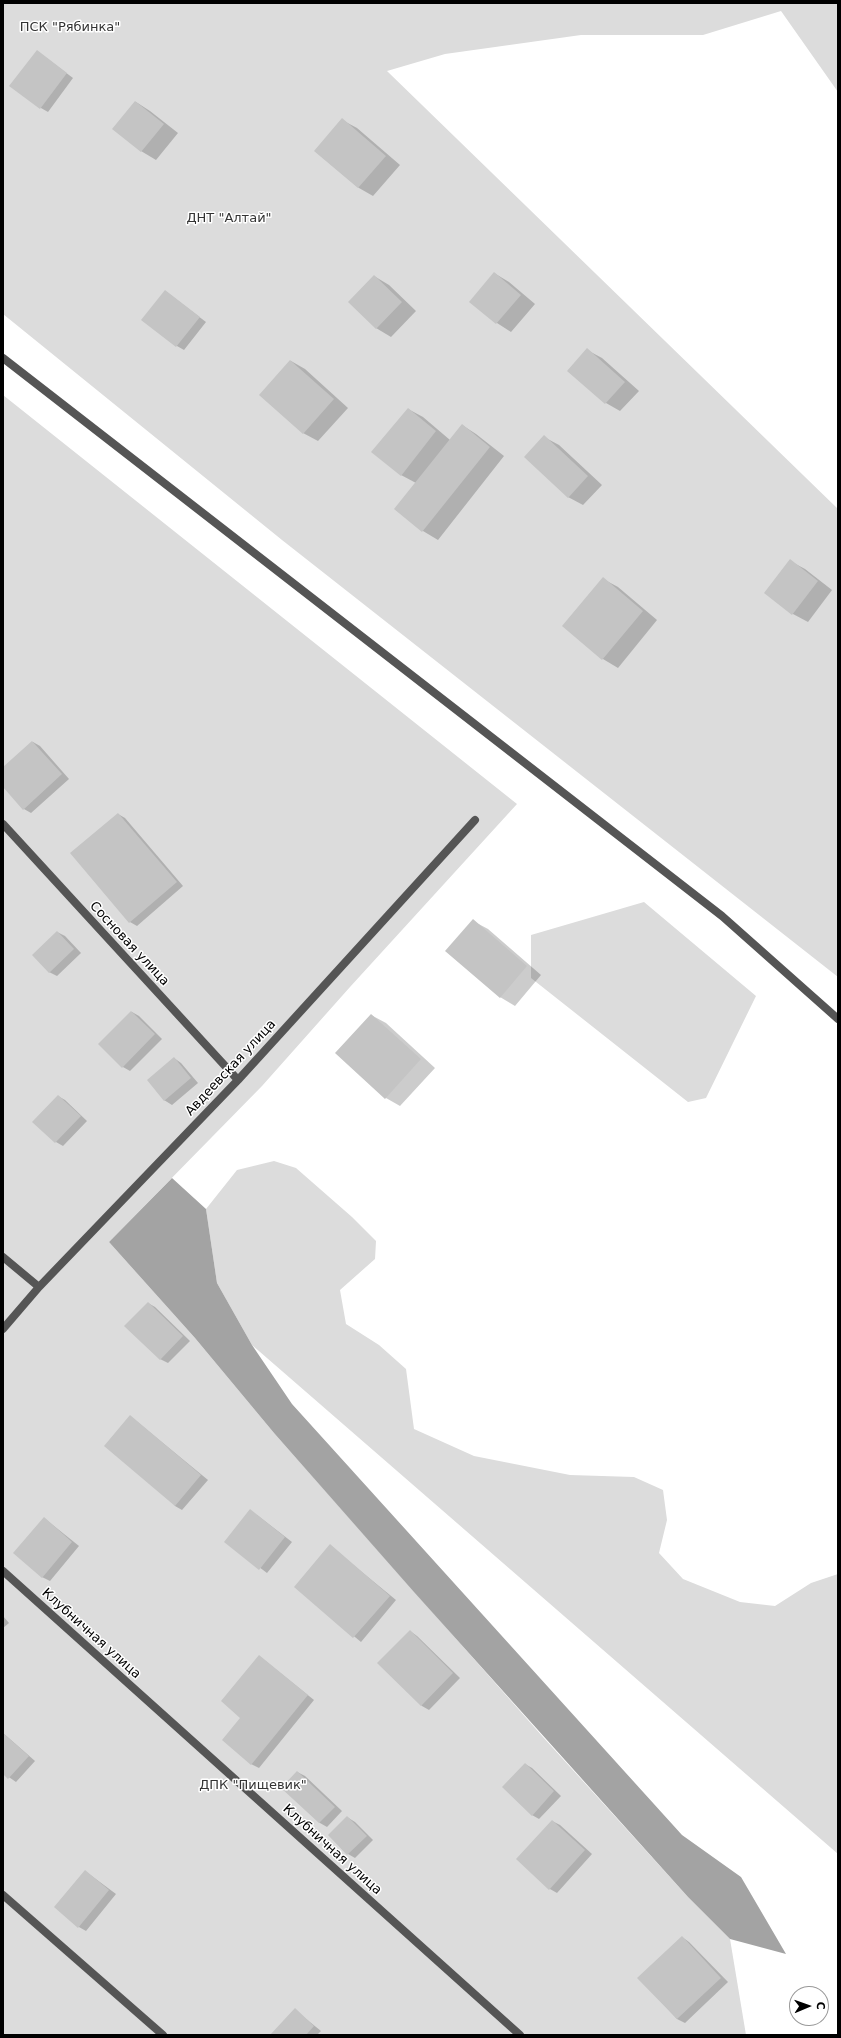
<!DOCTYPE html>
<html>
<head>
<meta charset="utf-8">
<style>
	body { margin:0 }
	#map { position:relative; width:841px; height:2038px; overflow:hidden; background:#fff; font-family:"DejaVu Sans",sans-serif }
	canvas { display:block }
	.frame { position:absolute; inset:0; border:4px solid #000; pointer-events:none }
	.north { position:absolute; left:789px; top:1986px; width:40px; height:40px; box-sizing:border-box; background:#fff; border:1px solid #999; border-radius:50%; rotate:88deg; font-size:11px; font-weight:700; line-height:16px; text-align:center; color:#000 }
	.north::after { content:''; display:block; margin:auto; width:14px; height:18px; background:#000; clip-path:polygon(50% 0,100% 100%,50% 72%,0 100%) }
</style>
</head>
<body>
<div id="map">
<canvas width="841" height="2038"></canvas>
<div class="frame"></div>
<div class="north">С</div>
</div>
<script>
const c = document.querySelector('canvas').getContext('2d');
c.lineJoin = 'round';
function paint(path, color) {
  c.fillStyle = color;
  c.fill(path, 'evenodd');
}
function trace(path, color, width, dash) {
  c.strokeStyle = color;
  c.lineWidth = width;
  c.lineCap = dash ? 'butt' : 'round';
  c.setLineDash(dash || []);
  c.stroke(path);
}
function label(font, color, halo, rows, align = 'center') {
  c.font = font + ' "DejaVu Sans",sans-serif';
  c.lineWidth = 3;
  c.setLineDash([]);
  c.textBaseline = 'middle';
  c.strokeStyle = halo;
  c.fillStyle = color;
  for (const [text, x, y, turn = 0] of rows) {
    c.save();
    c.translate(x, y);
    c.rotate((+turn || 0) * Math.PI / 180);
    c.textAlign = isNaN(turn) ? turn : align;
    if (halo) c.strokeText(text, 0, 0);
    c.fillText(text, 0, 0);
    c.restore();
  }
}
paint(new Path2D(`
	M3,3H838V92L781,11L703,35H581L445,54L387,71L838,509V977L282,540L3,314Z
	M3,395L517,804L350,987L262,1086L109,1242L195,1338L274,1433L543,1737L688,1897L730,1939L746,2035H3Z
	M644,902L756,996L706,1098L688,1102L531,978V935Z
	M274,1161L296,1168L352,1217L376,1241L375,1259L340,1290L346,1324L379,1345L406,1369L414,1429L474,1456L570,1475L634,1477L663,1490L667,1520L659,1553L683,1579L740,1602L775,1606L811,1583L838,1574V1854L252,1345L217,1283L206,1209L237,1170Z`), '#dcdcdc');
paint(new Path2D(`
	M172,1178L206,1209L217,1283L252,1345L292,1404L682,1835L741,1877L786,1954L730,1939L688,1897L414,1592L274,1433L195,1338L109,1242Z`), '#a3a3a3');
paint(new Path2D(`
	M37,51L73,78L48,112L41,108Z
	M136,102L150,111L178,133L156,160L141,151Z
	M342,120L357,128L400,165L373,196L359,188L315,151Z
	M494,273L509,282L535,304L511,332L497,323Z
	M374,276L389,285L416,311L391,337L376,328Z
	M165,291L206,322L184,350L177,346Z
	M587,350L602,358L639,391L620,411L606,403Z
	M291,361L305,369L348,408L318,441L303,433Z
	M408,409L423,417L450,440L462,425L476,434L504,456L438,540L423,531L395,509L416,483L401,475Z
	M544,437L559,445L602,485L583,505L568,497Z
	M790,561L805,569L832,590L808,622L793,614Z
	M603,579L618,587L657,620L618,668L603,659L564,626Z
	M33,742L40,746L69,779L31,813L24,809L3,785V769Z
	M118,814L125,818L183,886L137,926L130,922Z
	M473,921L488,929L541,975L515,1006L500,997Z
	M57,932L65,936L81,953L57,976L49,972Z
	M132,1012L139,1016L162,1039L130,1071L123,1067Z
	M371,1015L386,1023L435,1068L400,1106L386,1098Z
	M174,1058L181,1063L198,1083L172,1105L164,1100Z
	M58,1096L65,1100L87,1121L63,1146L56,1142Z
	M148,1303L155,1307L190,1341L168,1363L160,1359Z
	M130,1416L208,1480L182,1510L175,1506Z
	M257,1515L292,1542L267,1573L226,1542Z
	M44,1518L79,1546L50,1581L42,1577Z
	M330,1546L396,1600L361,1642L295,1587Z
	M3,1616L9,1623L3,1628Z
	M410,1631L417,1636L460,1678L429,1710L422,1706L379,1663Z
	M259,1656L314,1700L259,1768L251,1764L242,1717Z
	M3,1733L35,1761L16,1782L3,1773Z
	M525,1764L532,1768L561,1796L539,1819L532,1815Z
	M297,1772L305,1776L342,1811L327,1827L320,1823L283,1788Z
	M347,1817L355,1822L373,1840L355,1858L348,1854Z
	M552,1821L560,1825L592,1854L557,1893L550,1889Z
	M85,1871L116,1894L86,1931L79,1927Z
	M682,1937L689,1942L728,1982L685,2023L677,2019L639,1978Z
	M295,2010L321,2031L317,2035H272Z`), '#0003');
paint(new Path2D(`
	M37,50L67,73L40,109L9,86Z
	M135,101L164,124L141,152L112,129Z
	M342,118L386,156L358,188L314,151Z
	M494,272L521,295L496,324L469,302Z
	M374,275L402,302L376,329L348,302Z
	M165,290L200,317L176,347L141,320Z
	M587,348L625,382L605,404L567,371Z
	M290,360L334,399L303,434L259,395Z
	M408,408L436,431L401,476L371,452Z
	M462,424L490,447L422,532L394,509Z
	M544,435L588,476L568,498L524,457Z
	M790,559L818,581L792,615L764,593Z
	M603,577L643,611L602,660L562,626Z
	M32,741L62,774L23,810L3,787V767Z
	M118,813L177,882L129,923L70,853Z
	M473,919L527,966L500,998L445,951Z
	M57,931L74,949L49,973L32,955Z
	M131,1011L155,1034L122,1068L98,1044Z
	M371,1014L421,1059L385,1099L335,1053Z
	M174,1057L191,1078L164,1101L147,1080Z
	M58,1095L81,1116L55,1143L32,1122Z
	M148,1302L183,1336L160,1360L124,1326Z
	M130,1415L201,1475L175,1506L104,1446Z
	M250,1509L285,1537L259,1570L224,1542Z
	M44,1517L72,1542L42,1578L13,1553Z
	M330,1544L390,1596L353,1638L294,1587Z
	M410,1630L453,1673L421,1706L377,1663Z
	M259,1655L308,1695L251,1765L222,1740L240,1718L221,1701Z
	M3,1733L29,1756L8,1779L3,1774Z
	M525,1763L554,1791L532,1816L502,1787Z
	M297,1771L335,1807L319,1823L281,1788Z
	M347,1816L367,1836L347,1855L328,1835Z
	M552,1820L585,1850L549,1890L516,1859Z
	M85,1870L109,1890L78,1928L54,1907Z
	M682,1936L721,1978L677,2019L637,1978Z
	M295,2008L314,2026L306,2035H270Z`), '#c4c4c4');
trace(new Path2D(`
	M3,358L722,916L838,1019
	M3,824L238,1080
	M3,1257L39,1287
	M3,1329L39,1287L238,1080L475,820
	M3,1571L520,2035
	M3,1895L163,2035`), '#555', 8);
label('13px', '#333', '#fff', [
	["ПСК \"Рябинка\"",70,28],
	["ДНТ \"Алтай\"",229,219],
	["ДПК \"Пищевик\"",253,1786]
]);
label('13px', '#000', '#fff', [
	["Сосновая улица",129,944,47],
	["Авдеевская улица",231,1068,-47],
	["Клубничная улица",91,1634,42],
	["Клубничная улица",332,1850,42]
]);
</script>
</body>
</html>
